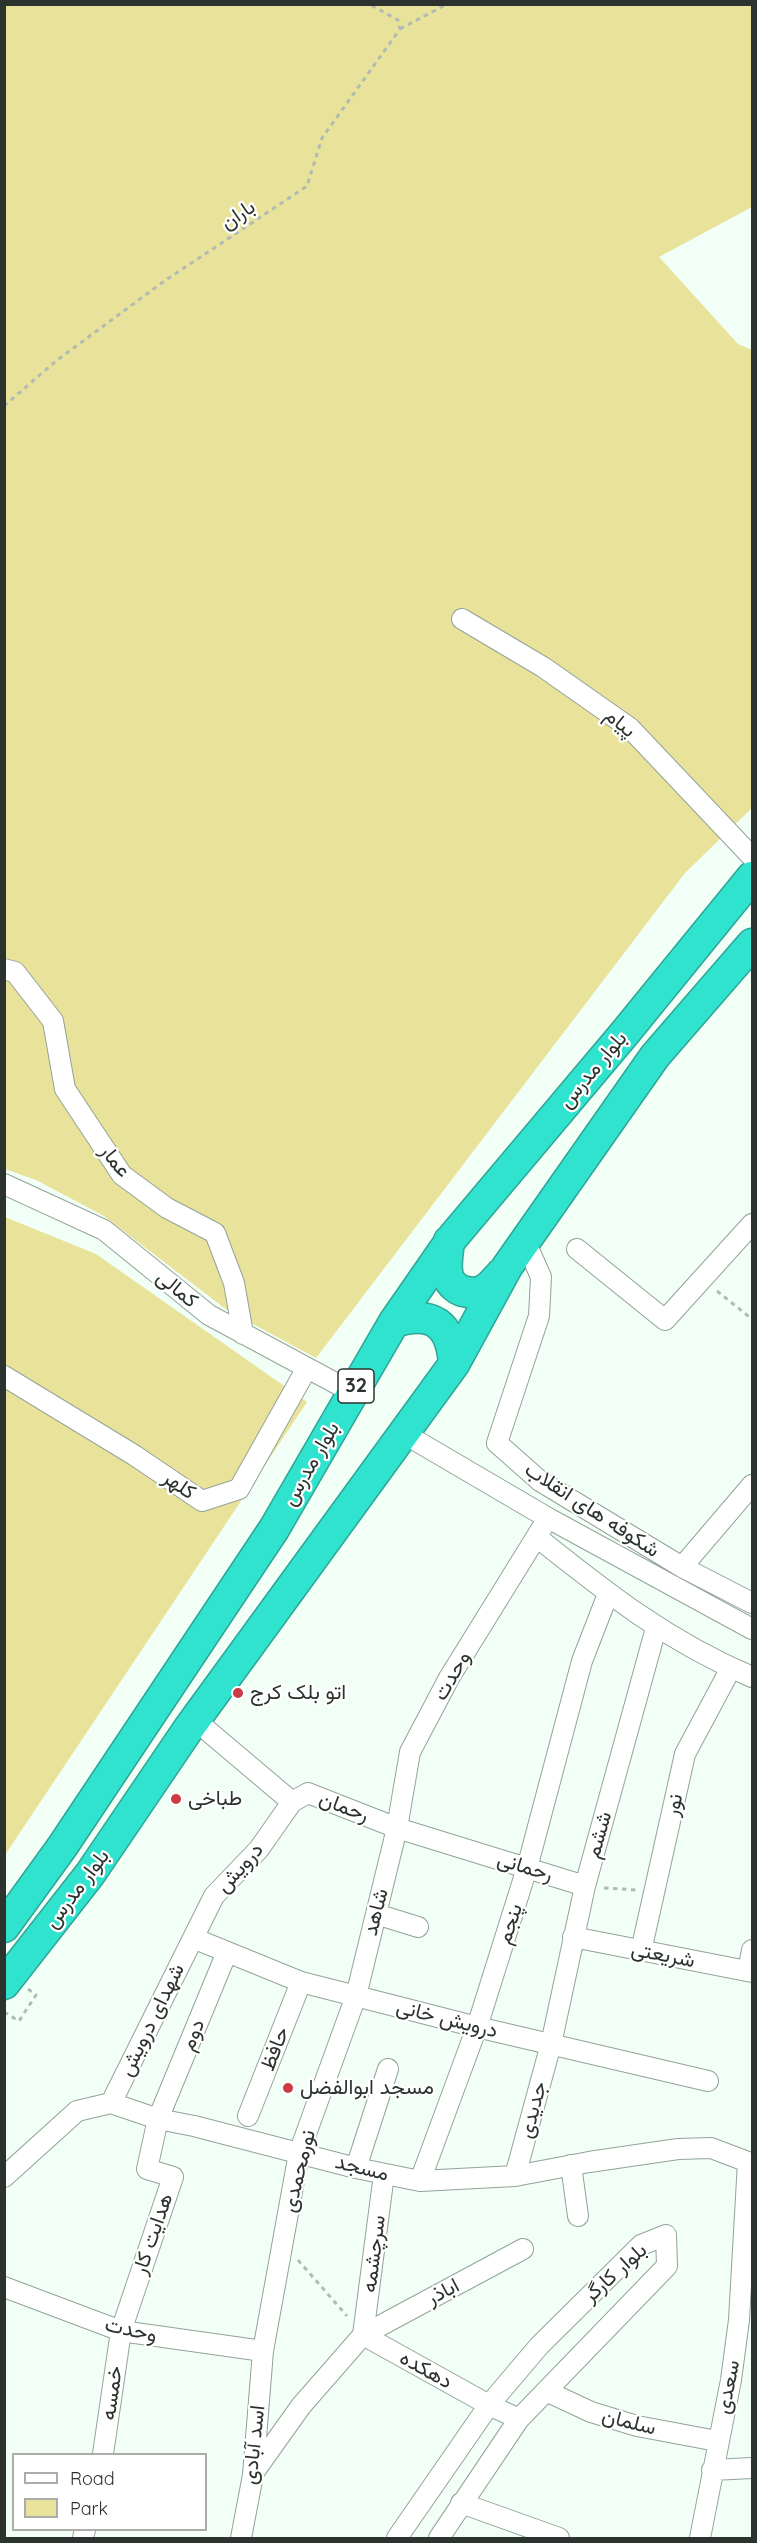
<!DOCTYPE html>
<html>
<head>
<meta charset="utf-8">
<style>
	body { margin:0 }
	#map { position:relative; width:757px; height:2543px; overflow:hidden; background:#f1fff6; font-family:Quicksand,sans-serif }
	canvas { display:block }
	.frame { position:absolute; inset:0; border:6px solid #2c332e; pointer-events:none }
	.legend { position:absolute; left:12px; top:2453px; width:195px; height:78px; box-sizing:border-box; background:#fff; border:2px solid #abadab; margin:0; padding:8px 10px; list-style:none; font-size:18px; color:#2c332e }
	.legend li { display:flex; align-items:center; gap:12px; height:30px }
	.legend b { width:30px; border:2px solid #abadab }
</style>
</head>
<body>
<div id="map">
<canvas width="757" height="2543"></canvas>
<div class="frame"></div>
<ul class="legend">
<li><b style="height:8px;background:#fff"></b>Road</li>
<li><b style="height:16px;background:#e9e29a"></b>Park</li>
</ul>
</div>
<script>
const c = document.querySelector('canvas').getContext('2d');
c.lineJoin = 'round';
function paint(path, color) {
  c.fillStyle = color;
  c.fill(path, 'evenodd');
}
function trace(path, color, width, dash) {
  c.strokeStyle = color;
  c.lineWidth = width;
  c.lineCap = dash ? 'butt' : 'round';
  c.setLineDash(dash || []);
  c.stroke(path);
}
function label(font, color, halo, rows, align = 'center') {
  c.font = font + ' Quicksand,Vazirmatn,sans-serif';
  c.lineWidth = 4.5;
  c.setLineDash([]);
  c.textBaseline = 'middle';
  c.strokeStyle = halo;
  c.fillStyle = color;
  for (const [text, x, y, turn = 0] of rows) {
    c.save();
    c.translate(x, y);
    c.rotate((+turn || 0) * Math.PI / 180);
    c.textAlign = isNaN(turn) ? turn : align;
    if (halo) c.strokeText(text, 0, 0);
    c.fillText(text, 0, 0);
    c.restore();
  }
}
paint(new Path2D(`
	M5,5H752V207L659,257L738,344L752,350V808L685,873L316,1358L227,1310L104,1216L36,1180L5,1169Z
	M5,1217L96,1254L307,1402L5,1855Z`), '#e9e29a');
const minor = new Path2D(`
	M462,619L543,667L630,728L752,857
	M4,969L15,972L53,1021L65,1089L122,1175L167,1208L215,1233L234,1283L243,1334
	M4,1184L104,1230L209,1315L352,1392
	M525,1241L541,1277L539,1316L497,1443L540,1481L682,1567L752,1603
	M577,1249L665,1320L752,1224
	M4,1376L134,1455L202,1501L239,1489L307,1368
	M403,1433L548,1518L752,1629
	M538,1538C608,1594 669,1642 752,1677
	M682,1567L752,1485
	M195,1720L292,1802
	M376,1914L418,1927
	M573,1937L752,1972
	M193,1938L301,1982L477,2027L708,2081
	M641,1951L685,1754L731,1668
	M748,1971L752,1950
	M111,2103L214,1896L259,1849L292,1802L308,1793L397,1828L585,1886
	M248,2116L301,1982
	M571,2165L578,2216
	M356,2168L388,2069
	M515,2176L551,2044L585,1886L656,1628
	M4,2177L77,2111L111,2103L158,2119L194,2126L356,2168L420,2181L515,2176L589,2162L678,2149L711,2148L748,2162L739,2320L731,2380L700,2538
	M420,2181L477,2027L527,1868L582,1661L608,1594
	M4,2287L121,2331L263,2351
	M363,2335L489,2405L519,2419
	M363,2335L384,2174
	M546,2391L591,2412L637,2426L717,2441
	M103,2454L121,2331L173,2177L147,2169L158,2119L227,1952
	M712,2470L752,2468
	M254,2472L301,2406L363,2335L523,2249
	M461,2503L559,2538
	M83,2538L85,2530
	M241,2538L253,2475L263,2351L299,2153L356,1996L397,1828L410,1752L449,1678L548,1518
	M397,2538L489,2405L539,2346L641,2245L666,2235L667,2266L519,2419L439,2538`);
const highway = new Path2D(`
	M449,1241C448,1253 444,1268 449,1279C451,1284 458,1290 463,1291C483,1297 489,1287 502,1273
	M394,1322C433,1310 451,1324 454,1364
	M4,1927L62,1847L274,1529L394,1322L453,1237L624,1034L752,877
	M4,1984L90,1874L189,1728L454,1364L507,1267L655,1056L752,944`);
trace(minor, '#93a398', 22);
trace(highway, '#2fa597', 33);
trace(new Path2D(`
	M400,29L447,4
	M4,406L56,361L163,282L307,186L322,138L400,29L398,20L369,4
	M717,1291L752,1319
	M604,1888L637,1890
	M4,2012L19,2021L36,1995L28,1989
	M298,2260L347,2316`), '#b0bbb4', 3, [4.5, 4.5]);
trace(minor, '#fff', 20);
trace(highway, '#30e3cf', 30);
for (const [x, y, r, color] of [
	[238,1693,6,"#cb3b41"],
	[176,1799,6,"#cb3b41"],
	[288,2088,6,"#cb3b41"]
]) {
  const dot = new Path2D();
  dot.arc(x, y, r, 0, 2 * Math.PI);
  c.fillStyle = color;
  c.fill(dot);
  trace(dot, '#fff', 2);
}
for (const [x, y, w] of [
	[356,1386,36]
]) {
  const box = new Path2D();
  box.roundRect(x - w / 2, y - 17, w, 34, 4.5);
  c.fillStyle = '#fff';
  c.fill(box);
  trace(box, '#2c332e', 1.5);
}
label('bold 20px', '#2c332e', null, [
	["32",356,1386]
]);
label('21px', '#2c332e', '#fff', [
	["باران",238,215,-34],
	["پیام",620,723,39],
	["بلوار مدرس",593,1070,-50],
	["عمار",115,1161,51],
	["کمالی",177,1289,39],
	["بلوار مدرس",311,1464,-60],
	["کلهر",179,1485,34],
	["شکوفه های انقلاب",592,1510,33],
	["وحدت",452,1676,-60],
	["نور",674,1805,-78],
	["رحمان",344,1807,21],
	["ششم",599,1835,-74],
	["رحمانی",525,1867,17],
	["درویش",240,1868,-48],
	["بلوار مدرس",77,1889,-53],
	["شاهد",376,1912,-76],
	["پنجم",510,1924,-72],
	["شریعتی",663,1955,11],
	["درویش خانی",447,2019,14],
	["شهدای درویش",152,2020,-64],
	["دوم",193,2035,-68],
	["حافظ",275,2049,-69],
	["جدیدی",533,2110,-75],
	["مسجد",362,2168,14],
	["نورمحمدی",299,2171,-76],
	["هدایت کار",153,2234,-71],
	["سرچشمه",374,2254,-83],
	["بلوار کارگر",615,2273,-42],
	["اباذر",443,2292,-28],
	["وحدت",131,2330,13],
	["دهکده",426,2370,29],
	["سعدی",728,2387,-79],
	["خمسه",112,2393,-82],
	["سلمان",629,2422,14],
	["اسد آبادی",254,2445,-84]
]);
label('21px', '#2c332e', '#fff', [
	["اتو بلک کرج",250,1693],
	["طباخی",188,1799],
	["مسجد ابوالفضل",300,2088]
], 'left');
</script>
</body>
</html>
